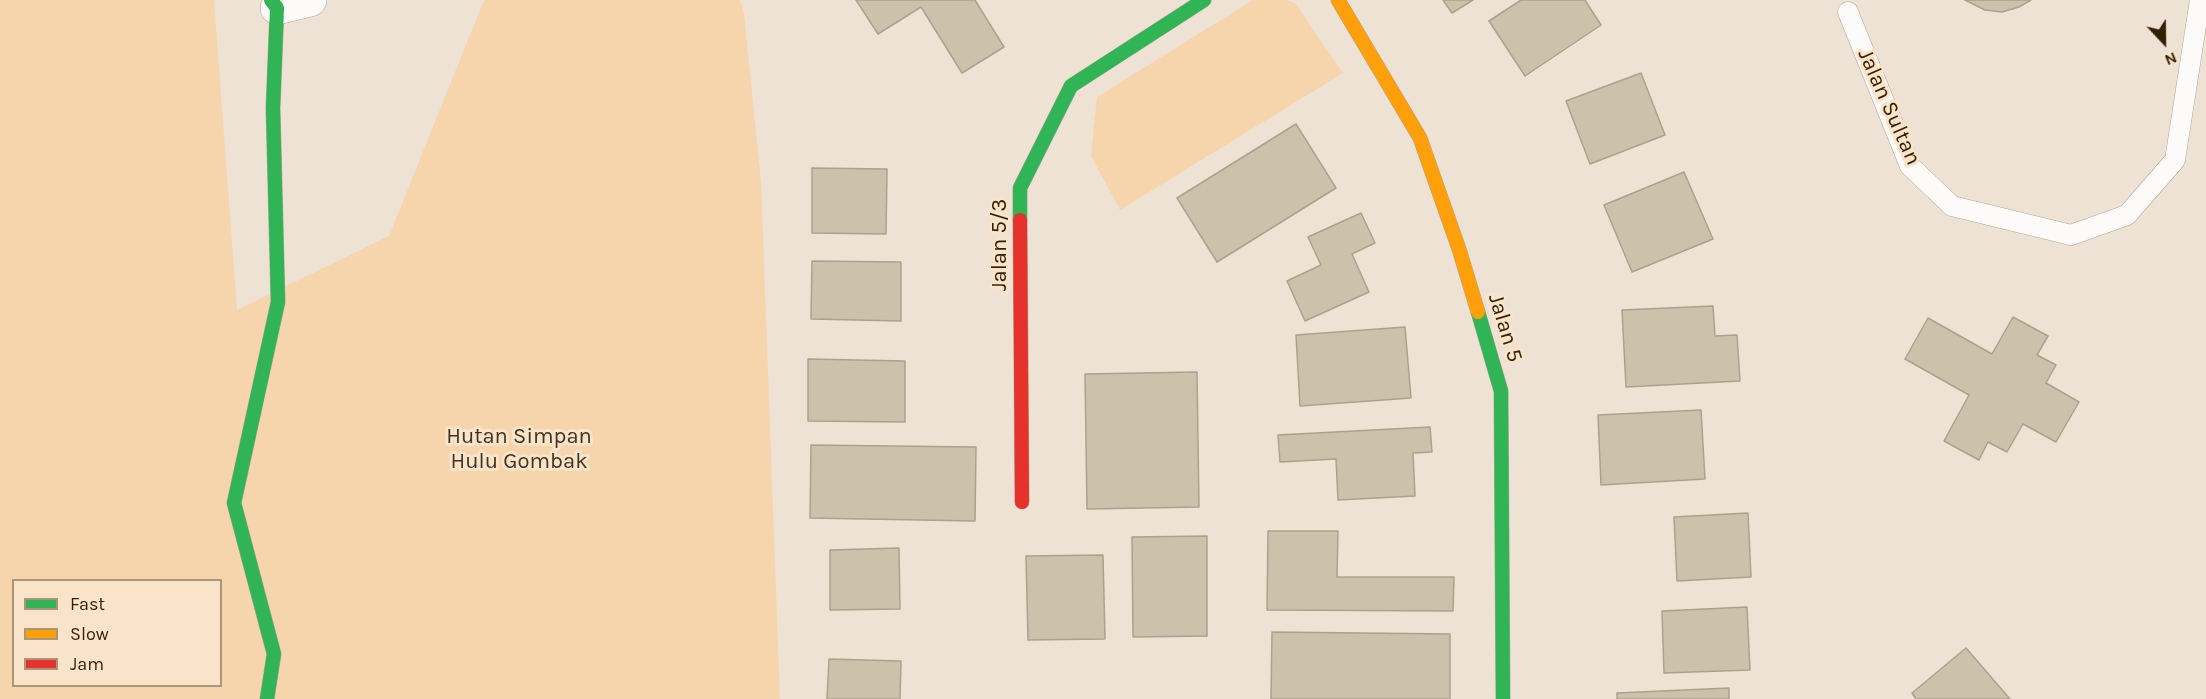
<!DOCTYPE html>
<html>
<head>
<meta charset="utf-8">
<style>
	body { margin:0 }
	#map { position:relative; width:2206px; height:699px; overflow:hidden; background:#eee2d4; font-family:Karla,sans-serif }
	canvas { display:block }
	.legend { position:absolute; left:12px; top:579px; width:210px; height:108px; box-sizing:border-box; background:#f9e3c9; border:2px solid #aa9579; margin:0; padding:8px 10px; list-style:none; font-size:18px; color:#331f01 }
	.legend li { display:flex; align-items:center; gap:12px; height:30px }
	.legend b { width:30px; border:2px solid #aa9579 }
	.north { position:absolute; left:2134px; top:12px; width:60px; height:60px; -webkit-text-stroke:4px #f9e3c9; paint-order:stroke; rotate:158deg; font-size:16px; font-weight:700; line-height:24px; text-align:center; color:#331f01 }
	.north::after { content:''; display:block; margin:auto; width:21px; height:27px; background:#331f01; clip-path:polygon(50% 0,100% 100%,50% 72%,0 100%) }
</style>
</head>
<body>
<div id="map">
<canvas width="2206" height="699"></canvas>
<ul class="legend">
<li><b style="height:8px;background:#30b455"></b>Fast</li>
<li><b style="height:8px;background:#ff9f0a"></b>Slow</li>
<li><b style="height:8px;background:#e5322d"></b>Jam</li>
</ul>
<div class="north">N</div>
</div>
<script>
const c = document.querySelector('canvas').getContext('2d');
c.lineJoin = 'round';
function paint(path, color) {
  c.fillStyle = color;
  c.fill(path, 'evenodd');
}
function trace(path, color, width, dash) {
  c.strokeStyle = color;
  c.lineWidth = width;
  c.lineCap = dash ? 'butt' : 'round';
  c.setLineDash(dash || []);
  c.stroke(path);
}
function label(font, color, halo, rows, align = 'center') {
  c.font = font + ' Karla,sans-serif';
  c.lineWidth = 6;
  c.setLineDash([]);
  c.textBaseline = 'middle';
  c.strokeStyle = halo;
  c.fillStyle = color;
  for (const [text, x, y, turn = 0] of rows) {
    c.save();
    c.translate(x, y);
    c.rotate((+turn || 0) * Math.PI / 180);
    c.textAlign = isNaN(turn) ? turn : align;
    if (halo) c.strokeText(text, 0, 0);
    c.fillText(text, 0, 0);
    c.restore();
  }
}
paint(new Path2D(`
	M0,0H214L237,310L389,236L484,0H740L744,14L761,181L780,699H0ZM14,580H220V686H14Z
	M1253,0H1286L1295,3L1343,73L1120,210L1091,156L1097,97Z`), '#f6d5ac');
const building = new Path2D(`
	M856,0H975L1004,47L962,73L921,7L878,34Z
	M1443,0H1473L1452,13Z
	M1521,0H1585L1601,25L1525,76L1489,21Z
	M1965,0H2031L2019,7L2002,12L1985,10Z
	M1641,73L1665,135L1590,164L1566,101Z
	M1296,124L1336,188L1217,262L1177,198Z
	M812,168L887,169L886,234L812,233Z
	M1684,172L1713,239L1632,272L1604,205Z
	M1361,213L1375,243L1352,254L1369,292L1305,321L1287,281L1321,265L1308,237Z
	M812,261L901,262V321L811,319Z
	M1713,306L1715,336L1737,335L1740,381L1626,387L1622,310Z
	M2013,317L2048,336L2037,355L2056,365L2046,383L2079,402L2056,442L2023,424L2007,452L1988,442L1979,460L1944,441L1969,395L1905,359L1928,318L1992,354Z
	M1405,327L1411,398L1300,406L1296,335Z
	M808,359L905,361V422L808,421Z
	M1197,372L1199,507L1087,509L1085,374Z
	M1701,410L1705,479L1601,485L1598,415Z
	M1430,427L1432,452L1413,453L1415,496L1338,500L1336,459L1280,462L1278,435Z
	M811,445L976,447L975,521L810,518Z
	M1748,513L1751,577L1677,581L1674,517Z
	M1268,531H1338L1337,577H1454L1453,611L1267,610Z
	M1207,536V636L1133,637L1132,537Z
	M899,548L900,609L830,610V550Z
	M1103,555L1105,639L1028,640L1026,556Z
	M1747,607L1750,670L1664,673L1662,611Z
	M1272,632L1450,634V699H1271Z
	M1966,648L2010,699H1916L1912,693Z
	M829,659L901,661L900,699H827Z
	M1729,688V699H1617V693Z`);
paint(building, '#ccc2ac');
trace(building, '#aca28b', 1.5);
const lane = new Path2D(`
	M1848,12L1910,166L1952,206L2071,235L2127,215L2175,160L2200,0`);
const street = new Path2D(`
	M277,8L310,0`);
const fast = new Path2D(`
	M1020,220V188L1071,86L1204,0
	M1478,312L1501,391L1503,699
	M267,699L274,654L234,503L278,302L273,108L277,8L271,0`);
const slow = new Path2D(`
	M1338,0L1420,138L1459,249L1478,312`);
const jam = new Path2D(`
	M1020,220L1022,502`);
trace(lane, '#b4a691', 21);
trace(street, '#b4a691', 34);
trace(fast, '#b4a691', 15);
trace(slow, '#b4a691', 15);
trace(jam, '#b4a691', 15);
trace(lane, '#fcfbf9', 20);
trace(street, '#fcfbf9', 33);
trace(fast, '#30b455', 14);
trace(slow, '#ff9f0a', 14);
trace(jam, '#e5322d', 14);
label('22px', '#331f01', '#f9e3c9', [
	["Jalan Sultan",1889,107,66],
	["Jalan 5/3",1000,245,-90],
	["Jalan 5",1505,328,73]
]);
label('22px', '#42321f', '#f9e3c9', [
	["Hutan Simpan",519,437],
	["Hulu Gombak",519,462]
]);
</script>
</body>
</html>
